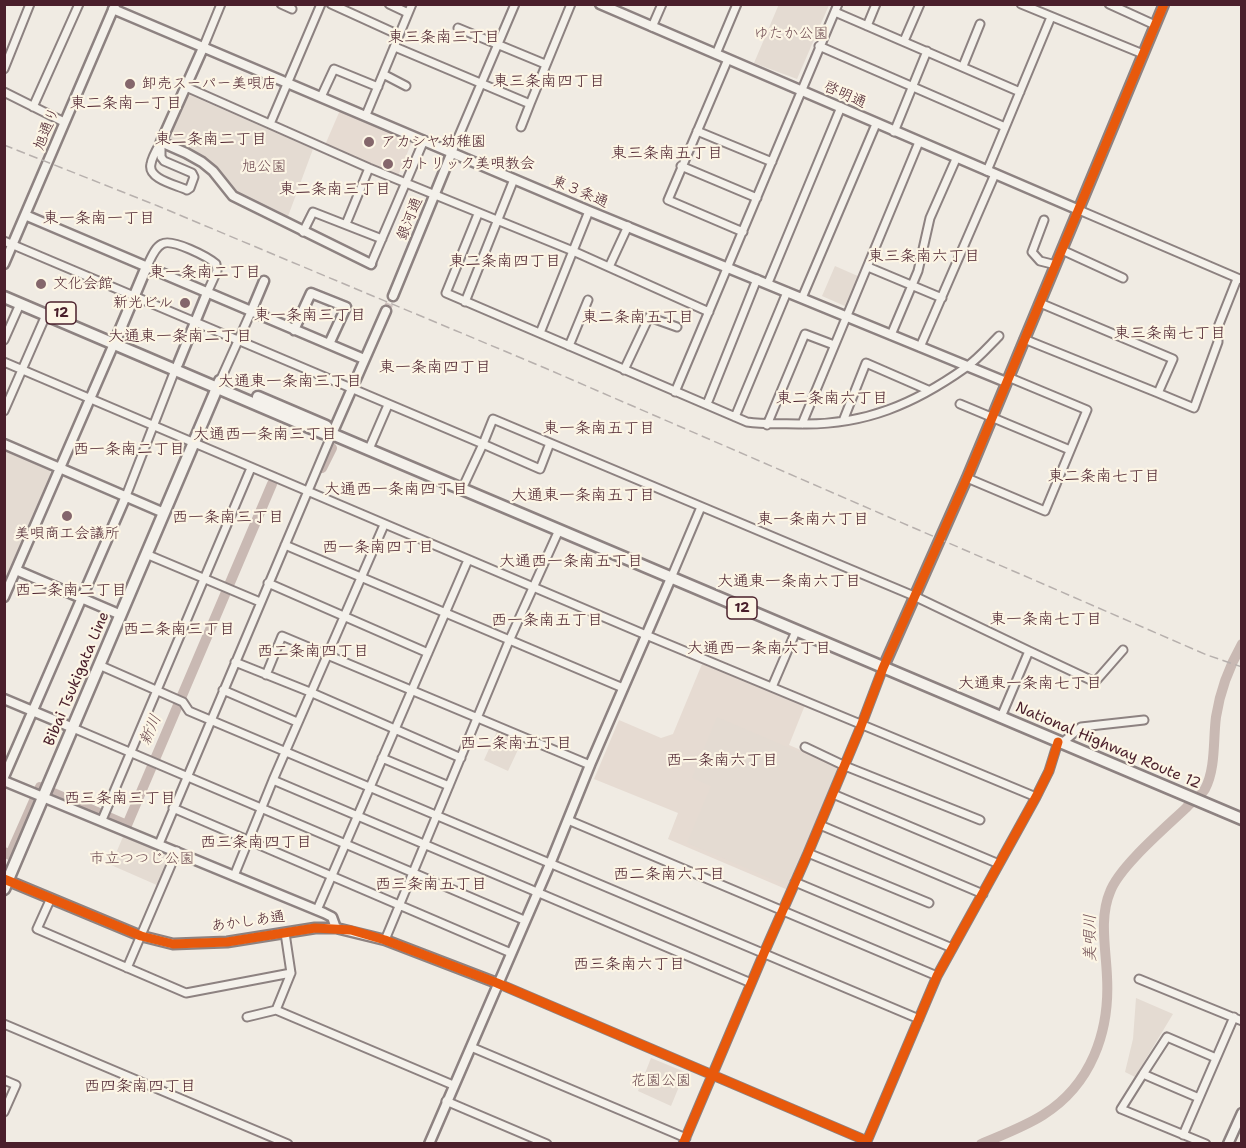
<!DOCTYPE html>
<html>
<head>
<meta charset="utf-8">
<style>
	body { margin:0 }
	#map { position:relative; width:1246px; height:1148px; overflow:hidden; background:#f0ebe3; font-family:"Shantell Sans",sans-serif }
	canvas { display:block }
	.frame { position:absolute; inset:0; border:6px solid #4a1f2b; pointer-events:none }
</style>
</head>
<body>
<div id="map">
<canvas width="1246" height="1148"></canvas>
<div class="frame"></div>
</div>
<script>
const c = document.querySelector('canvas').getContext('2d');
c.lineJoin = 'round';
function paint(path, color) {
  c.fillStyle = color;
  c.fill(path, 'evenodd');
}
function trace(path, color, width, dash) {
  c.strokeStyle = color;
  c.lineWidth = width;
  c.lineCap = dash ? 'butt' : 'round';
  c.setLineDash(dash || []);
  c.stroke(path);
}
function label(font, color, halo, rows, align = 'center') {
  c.font = font + ' "Shantell Sans","Klee One",sans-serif';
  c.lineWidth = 4.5;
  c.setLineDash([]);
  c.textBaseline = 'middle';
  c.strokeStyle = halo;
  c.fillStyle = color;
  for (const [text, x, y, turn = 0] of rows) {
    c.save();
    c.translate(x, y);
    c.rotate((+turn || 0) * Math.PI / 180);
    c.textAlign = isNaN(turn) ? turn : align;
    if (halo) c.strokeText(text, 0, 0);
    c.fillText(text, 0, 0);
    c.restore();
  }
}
paint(new Path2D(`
	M341,108L413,139L398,176L325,145Z
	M702,664L805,705L789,745L841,767L788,890L668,839L678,813L594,779L619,720L661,738L673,734Z`), '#e6dbd2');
paint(new Path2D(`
	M779,4L829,5L797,79L754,63Z
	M190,95L313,149L287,219L239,194L203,157L171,142L169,137L186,97Z
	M835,266L860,277L847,307L822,296Z
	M5,449L49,468L51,475L5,582Z
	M717,717L836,768L786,885L687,843L711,786L692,778Z
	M498,729L523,739L508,771L484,760Z
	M125,832L172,853L159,886L111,865Z
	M1136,998L1173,1014L1135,1077L1125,1072L1133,1039Z
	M651,1058L685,1072L671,1106L638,1091Z`), '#e4dbd2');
trace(new Path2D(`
	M322,468L332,448
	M4,852L10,855L40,787L127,825L272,484
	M981,1144C1002,1135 1024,1127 1043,1115C1091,1085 1110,1032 1107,977C1106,949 1099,918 1110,892C1119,867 1165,828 1186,808C1191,802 1201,796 1205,789C1216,768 1213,739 1216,717C1220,691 1229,667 1242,644`), '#c9b9b3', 10);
trace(new Path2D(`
	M386,311L393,296`), '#cfc2be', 8, [8, 4]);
const minor = new Path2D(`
	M281,4L292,9
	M331,4L399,35
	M389,4L408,13
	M1021,4L1143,54
	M1109,4L1155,25
	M835,12L1020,92
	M867,26L876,4
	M652,27L662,4
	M458,28L545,64
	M904,41L920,4
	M819,46L1005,127
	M395,47L530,104L571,4
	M203,48L221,4
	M716,54L737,4
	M728,59L668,200L743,232
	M963,66L980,24
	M4,69L30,4
	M383,74L406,86
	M186,87L369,168L573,251L709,312
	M4,92L64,122
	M321,97L334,69L378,87
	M33,107L79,4
	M366,115L412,4
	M270,124L321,4
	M521,127L530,104
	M697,131L772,162
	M894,132L927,51
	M161,142V157L164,161L192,173L194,177L190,188L187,190C177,185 147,179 151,164C152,157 157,149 161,142Z
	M452,152L515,4
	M681,166L757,198
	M987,171L1051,17
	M1079,210L1242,280
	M478,214L446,293L747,422C766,425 783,423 802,424C865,425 914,404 965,368C978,359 988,347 999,336
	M1044,220L1032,252L1040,261L1056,265
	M346,224L369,168
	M303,232L313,212L382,239
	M4,241L483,444L493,419L914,596L1029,651L1001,717
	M1062,250L1123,278
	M371,264L424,140
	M609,267L628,226
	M868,267L942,298
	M146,268C151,259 154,248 162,244C172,238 208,257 216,264L217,271L207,293
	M768,283L841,107
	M802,298L876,124
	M465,302L514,179
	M540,333L589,211
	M891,335L918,271L930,218L956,159
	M1024,339L1158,393L1173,359L1040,303
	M4,340L20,304
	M569,346L588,300
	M920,347L995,174
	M4,362L646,635L1036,797
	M624,370L649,317L677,327
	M220,381L251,312
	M675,392L838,4
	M1158,393L1194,408L1218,342V327L1237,279
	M707,404L757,279
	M960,404L1070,450
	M4,411L46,315
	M735,417L787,292
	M843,421L866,363L928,390
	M802,424L919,142
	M767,425L805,334L834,345
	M369,449L388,405
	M967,478L1045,511L1087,410L1008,377
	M462,489L483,444L540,469L550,443
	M126,496L175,370
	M285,545L623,688
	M146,554L260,602
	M671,578L701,507
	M268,583L428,653
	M1029,651L1095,682L1123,650
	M235,662L310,692L461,758
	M99,665L183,702L189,711L919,1019
	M266,675L282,636L590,765
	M772,687L796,631
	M223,690L297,722
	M73,728L524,920
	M1062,743L1081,727L1144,720
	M805,747L845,766L980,820
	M382,758L449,786
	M273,780L384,525
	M833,794L999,864
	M173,808L511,953
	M102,820L251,468
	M568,820L937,976
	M820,825L983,894
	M159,844L332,434
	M808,853L929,903
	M234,876L273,780L751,983
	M795,882L952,948
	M51,898L37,929L186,993L291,973L285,933
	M317,910L468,560
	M385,940L509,641L559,530
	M127,968L177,851
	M1139,979L1242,1021
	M497,983L867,1141L937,976L1036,797L1049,771L1058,742
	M276,1010L453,1085
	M247,1017L276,1010L291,973
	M4,1024L288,1144
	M471,1047L686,1138
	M1143,1074L1121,1109L1206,1144
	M4,1080L16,1085L4,1112
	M1199,1098L1143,1074L1167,1037L1216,1058
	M446,1101L547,1144
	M1183,1135L1234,1017
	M683,1144L764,953L808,853L861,726L883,668`);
const tertiary = new Path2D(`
	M600,4L1079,210
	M113,9L589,211L1006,382
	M203,48L161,142L186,153L202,162L213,171L233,196L371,264
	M25,215L364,359
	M4,264L115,5
	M393,296L452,152
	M251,312L264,281
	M294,330L311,293L346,307L329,344
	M178,364L207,293
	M332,434L386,311
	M4,444L164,513
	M16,570L121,615
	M4,597L116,339
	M883,668L967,478L1164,4
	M4,699L73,728
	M4,777L126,496
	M4,781L324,913L332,917L336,928
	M4,879L141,936L173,944L227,942L315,928H336L385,940L497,983
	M429,1144L550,864L590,765L671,578
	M1228,1144L1242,1113`);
const secondary = new Path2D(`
	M117,337L146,268`);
const primary = new Path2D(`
	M4,889L220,381`);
const trunk = new Path2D(`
	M4,297L323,433L332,434L1242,819
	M258,397L326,426L332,434`);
trace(minor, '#8d8281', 11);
trace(tertiary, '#8d8281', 13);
trace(secondary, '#8d8281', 14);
trace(primary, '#8d8281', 15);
trace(trunk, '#8d8281', 15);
trace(minor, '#f4f1eb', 7);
trace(tertiary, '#f4f1eb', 8);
trace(secondary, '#f4f1eb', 9);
trace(primary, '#f4f1eb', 10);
trace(trunk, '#f4f1eb', 10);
trace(new Path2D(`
	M4,145L158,206L545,368L1207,655L1242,667`), '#b7b0ad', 1.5, [9, 4.5]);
trace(new Path2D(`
	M4,879L141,936L173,944L227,942L315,928L351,930L385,940L497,983L867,1141L937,976L1036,797L1049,771L1058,742
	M683,1144L764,953L808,853L861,726L883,668L967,478L1164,4`), '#e8590c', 9);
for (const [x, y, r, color] of [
	[130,84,6,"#84666b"],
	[369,142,6,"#84666b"],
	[388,164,6,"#84666b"],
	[41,284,6,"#84666b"],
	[185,303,6,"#84666b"],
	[67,516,6,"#84666b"]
]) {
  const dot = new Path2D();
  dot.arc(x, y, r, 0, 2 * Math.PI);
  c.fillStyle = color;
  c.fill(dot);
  trace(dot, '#fcf5e5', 2);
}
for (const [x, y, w] of [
	[61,313,30],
	[742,608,30]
]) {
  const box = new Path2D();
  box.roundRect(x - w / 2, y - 11, w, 22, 4.5);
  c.fillStyle = '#fcf5e5';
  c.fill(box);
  trace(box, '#4a1f2b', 1.5);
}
label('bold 14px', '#4a1f2b', null, [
	["12",61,313],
	["12",742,608]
]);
label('15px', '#6e4b51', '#fcf5e5', [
	["ゆたか公園",791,34],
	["旭公園",264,167],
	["市立つつじ公園",142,859],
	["花園公園",661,1081]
]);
label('15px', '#4a1f2b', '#fcf5e5', [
	["卸売スーパー美唄店",142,84],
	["アカシヤ幼稚園",381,142],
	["カトリック美唄教会",400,164],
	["文化会館",53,284],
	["新光ビル",173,303,"right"],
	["美唄商工会議所",67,534,"center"]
], 'left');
label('15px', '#4a1f2b', '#fcf5e5', [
	["啓明通",845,95,24],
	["旭通り",47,129,-68],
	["東３条通",580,192,23],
	["銀河通",410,219,-68],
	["Bibai Tsukigata Line",77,679,-67],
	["National Highway Route 12",1108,746,23],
	["あかしあ通",248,922,-8]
]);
label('16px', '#4a1f2b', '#fcf5e5', [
	["東三条南三丁目",444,38],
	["東三条南四丁目",549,82],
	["東二条南一丁目",126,104],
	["東二条南二丁目",211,140],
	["東三条南五丁目",667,154],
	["東二条南三丁目",335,190],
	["東一条南一丁目",99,219],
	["東三条南六丁目",924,257],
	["東二条南四丁目",505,262],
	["東一条南二丁目",205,273],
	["東一条南三丁目",310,316],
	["東二条南五丁目",638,318],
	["東三条南七丁目",1170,334],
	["大通東一条南二丁目",180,337],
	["東一条南四丁目",435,368],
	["大通東一条南三丁目",290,382],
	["東二条南六丁目",832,399],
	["東一条南五丁目",599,429],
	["大通西一条南三丁目",265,435],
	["西一条南二丁目",129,450],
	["東二条南七丁目",1104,477],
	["大通西一条南四丁目",396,490],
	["大通東一条南五丁目",583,496],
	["西一条南三丁目",228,518],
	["東一条南六丁目",813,520],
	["西一条南四丁目",378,548],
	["大通西一条南五丁目",571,562],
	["大通東一条南六丁目",789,582],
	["西二条南二丁目",71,591],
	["東一条南七丁目",1046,620],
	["西一条南五丁目",547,621],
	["西二条南三丁目",179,630],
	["大通西一条南六丁目",759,649],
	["西二条南四丁目",313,652],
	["大通東一条南七丁目",1030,684],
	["西二条南五丁目",516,744],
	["西一条南六丁目",722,761],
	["西三条南三丁目",120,799],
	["西三条南四丁目",256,843],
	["西二条南六丁目",669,875],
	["西三条南五丁目",431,885],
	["西三条南六丁目",629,965],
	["西四条南四丁目",140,1087]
]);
label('italic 16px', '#704d53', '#fcf5e5', [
	["新川",151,730,-67],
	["美唄川",1091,938,-90]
]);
</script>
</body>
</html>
